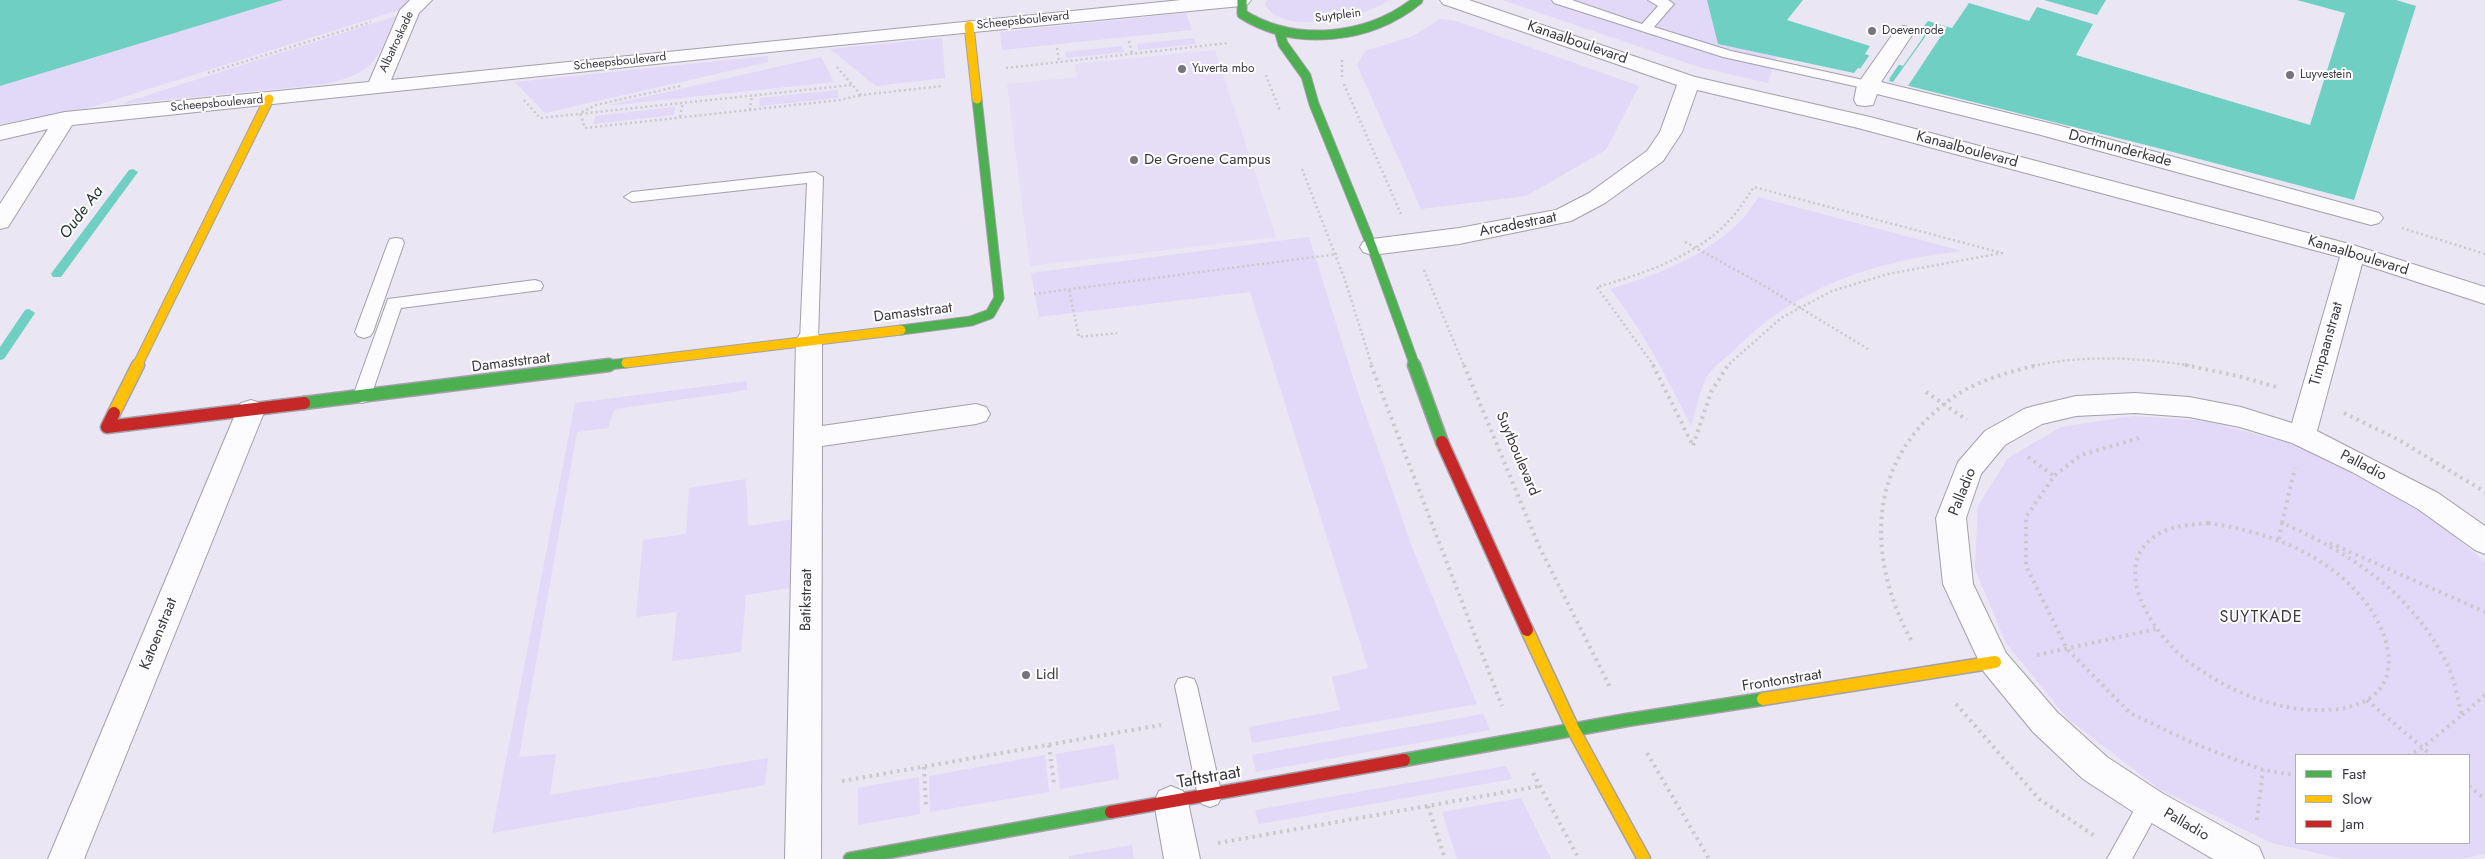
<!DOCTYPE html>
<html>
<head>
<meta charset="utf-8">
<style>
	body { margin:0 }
	#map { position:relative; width:2485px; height:859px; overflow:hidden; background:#eae6f3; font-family:Jost,sans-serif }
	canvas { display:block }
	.legend { position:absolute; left:2295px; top:754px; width:175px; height:90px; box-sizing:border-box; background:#fff; border:1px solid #b0afb3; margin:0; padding:6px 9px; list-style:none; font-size:15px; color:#3a3741 }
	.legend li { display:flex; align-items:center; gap:10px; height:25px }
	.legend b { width:25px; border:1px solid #b0afb3 }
</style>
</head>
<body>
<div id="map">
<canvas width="2485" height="859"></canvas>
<ul class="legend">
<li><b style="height:6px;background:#4caf50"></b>Fast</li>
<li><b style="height:6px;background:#ffc107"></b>Slow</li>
<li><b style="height:6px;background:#c62828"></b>Jam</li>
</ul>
</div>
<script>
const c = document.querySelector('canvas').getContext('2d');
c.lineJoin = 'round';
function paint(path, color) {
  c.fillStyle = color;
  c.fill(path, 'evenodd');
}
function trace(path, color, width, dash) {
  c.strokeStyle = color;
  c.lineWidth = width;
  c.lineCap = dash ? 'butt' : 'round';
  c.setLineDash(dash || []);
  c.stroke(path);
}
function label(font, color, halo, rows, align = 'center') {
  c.font = font + ' Jost,sans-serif';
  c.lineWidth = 4;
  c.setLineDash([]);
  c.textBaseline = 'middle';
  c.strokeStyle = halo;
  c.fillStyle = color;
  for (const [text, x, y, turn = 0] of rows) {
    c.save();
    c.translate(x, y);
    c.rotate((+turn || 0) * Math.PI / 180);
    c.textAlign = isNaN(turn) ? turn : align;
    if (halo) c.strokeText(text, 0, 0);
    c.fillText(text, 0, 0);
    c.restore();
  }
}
paint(new Path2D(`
	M1215,50L1276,237L1030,266L1007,84L1077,77L1075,64Z`), '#e6def6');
paint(new Path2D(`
	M283,0H412L399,10L85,109L0,124V86Z
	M1267,0H1389C1365,17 1282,38 1265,4Z
	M1502,0H1707L1718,44L1777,56L1768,83L1699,67Z
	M1186,13L1192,30L1002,50L1000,32Z
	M396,16C376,60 377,72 326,84L123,104L126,102Z
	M1440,19L1456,21L1639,86L1606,150L1526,196L1421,209L1357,65L1365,51L1411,37Z
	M942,38L945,78L876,86L830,49Z
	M1194,38L1196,44L1138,50L1137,44Z
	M1122,46L1124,52L1066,58L1065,52Z
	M768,56V62L545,113L515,82Z
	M821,57L834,82L605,106Z
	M838,90V98L759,106L760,98Z
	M675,107L674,115L593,124L595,116Z
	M1758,197L1962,251C1874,261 1797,286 1733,351C1725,359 1711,368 1706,378C1699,392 1696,411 1691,426C1667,378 1644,331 1610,289C1660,275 1732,246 1758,197Z
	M1309,237L1355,384L1412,547L1477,704L1252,743L1249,727L1340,710L1332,677L1368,668L1250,292L1039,317L1031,273Z
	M747,381V390L615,409L608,428L577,432L519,757L556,754L550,795L768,758L765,785L492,833L575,403Z
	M2133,416L2206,421L2286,442L2366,477L2442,525L2485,562V854L2461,859H2343L2272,843L2161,790L2068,719L2006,643L1975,569L1978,506L2008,458L2061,427ZM2296,755H2469V843H2296Z
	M746,479L748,526L807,517V585L746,595L741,652L672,661L677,612L636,617L643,540L686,534L689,488Z
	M1483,714L1490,730L1256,772L1252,755Z
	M1114,744L1119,779L1060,789L1056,754Z
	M1045,755L1049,792L930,812L929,776Z
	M1506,766L1512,779L1259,824L1255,810Z
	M919,777L920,814L858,825V788Z
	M1521,798L1551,859H1457L1442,812Z
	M1132,845L1134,859H1069V856Z`), '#e2d8f7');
paint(new Path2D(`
	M0,0H283L0,86Z
	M1707,0H1803L1787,20L1870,46L1865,54L1903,66L1924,36L1918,34L1928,21L1952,28L1969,3L2029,21L2037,7L2093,24L2076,55L2310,125L2345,13L2297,0H2396L2416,6L2354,200L2154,147L1889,81L1890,79L1858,68L1854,73L1718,44Z
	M2044,0H2106L2097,15Z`), '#6fcfc3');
paint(new Path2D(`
	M1935,23L1947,27L1908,86L1893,82Z
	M1871,53L1900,63L1889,79L1860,69Z`), '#eae6f3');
paint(new Path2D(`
	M133,169L138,172L61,277H53L51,274L53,271L129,170Z
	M29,309L35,313L4,359L0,360V347L25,310Z`), '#6fcfc3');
const lane = new Path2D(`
	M1552,0H1572L1642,24L1658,6L1648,0H1668L1674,4L1654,27L1731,51L1868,81L1875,85L1868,89L1723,57L1554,3Z
	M815,172L823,177L818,340L815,344L809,346L803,344L800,340L807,183L632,202L624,197L632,192Z
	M396,238L402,239L404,243L373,332L370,336L364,338L358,336L355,332L388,243L390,239Z
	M535,280L541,282L543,286L541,290L401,308L371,396L368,401L362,403L356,401L353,396L388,299Z
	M1186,677L1194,679L1197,686L1222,796L1218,804L1210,807L1202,804L1198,796L1175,686L1178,679Z
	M2150,793L2158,796L2162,804L2132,859H2107L2142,796Z`);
const street = new Path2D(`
	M410,0H432L419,13L391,80L1181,0H1251L1248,4L1241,6L789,50L72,125L8,227L0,229V204L48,129L0,140V126L65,112L369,82L400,10Z
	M1440,0H1469L1695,77L1870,117L2353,245L2485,287V304L2362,264L2317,431L2438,493L2485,526V554L2475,550L2418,509L2352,472L2292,443L2240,427L2189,417L2135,413L2076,416L2042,424L2005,445L1981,474L1966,518L1973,584L2006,653L2057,712L2107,757L2162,793L2259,847L2264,859H2213L2138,815L2083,779L2033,732L1984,672L1943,584L1936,518L1958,462L1985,431L2024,409L2034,406L2076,396L2135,393L2189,397L2241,407L2292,423L2340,257L1858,128L1697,90L1682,132L1663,161L1605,203L1571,221L1459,244L1372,255L1363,252L1360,247L1363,242L1372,239L1459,228L1556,210L1589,193L1647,151L1660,132L1677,85L1443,4Z
	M1904,26L1911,28L1914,32L1881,82L2057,125L2379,213L2383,218L2379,223L2371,225L2041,135L1877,94L1873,105L1865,106L1857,105L1854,100L1857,85L1897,28Z
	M809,331L818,334L822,340V426L976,404L986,407L990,414L986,421L976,424L822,446L821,859H785L796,340L800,334Z
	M251,400L261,403L265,410L84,859H48L237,410L241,403Z
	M1171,786L1183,791L1188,802L1200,859H1164L1154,802L1159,791Z`);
const fastFar1 = new Path2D(`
	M1242,0V14C1296,48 1370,39 1418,0
	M1279,30L1283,44L1306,76L1314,104L1372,247L1415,366
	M901,330L971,321L990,314L999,298L977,99
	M599,366L626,363`);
const fast = new Path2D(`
	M1414,365L1442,442
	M304,403L609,365
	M1404,760L1627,720L1763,699
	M850,859L1111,812`);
const slowFar1 = new Path2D(`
	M969,26L977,99
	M626,363L901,330
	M137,366L269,99`);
const slow = new Path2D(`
	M114,413L138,365
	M1527,630L1574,731L1644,859
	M1763,699L1995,662`);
const jam = new Path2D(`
	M114,413L107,427L304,403
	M1442,442L1527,630
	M1111,812L1404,760`);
trace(lane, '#a3a0aa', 2);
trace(street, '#a3a0aa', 2);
trace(fastFar1, '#a3a0aa', 11);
trace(fast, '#a3a0aa', 15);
trace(slowFar1, '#a3a0aa', 11);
trace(slow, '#a3a0aa', 15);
trace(jam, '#a3a0aa', 15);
trace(new Path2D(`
	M1937,30L1940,25
	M1129,41L1132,54
	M1057,48L1059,62
	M1342,60V79
	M837,67L861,95L942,86
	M1006,68L1228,43
	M208,73L371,22
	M1266,75L1280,111
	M1344,84L1401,214
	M680,86L596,105L580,113L585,128L840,100L861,95
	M524,100L540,118L852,85
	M750,110L752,95
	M680,117L683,103
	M1302,169L1345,280L1372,366
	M2402,228L2485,254
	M1685,242L1761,284L1868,349
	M1424,270L1464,366
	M1069,290L1079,337L1117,333
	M1034,294L1337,254
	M1654,366L1597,287C1639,275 1688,259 1721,229C1734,217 1744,202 1754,187L2002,253L1888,274L1832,291L1781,318L1727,366
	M2033,366C2085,354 2141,358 2194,366`), '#cac8cd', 2.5, [2, 3]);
trace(new Path2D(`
	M1371,365L1502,706
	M1464,365L1539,546L1610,687
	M1653,365L1693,446L1711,392L1728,365
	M2185,365L2238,376L2280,388
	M1926,392L1967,420
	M2344,413L2399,440L2485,492
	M2139,438L2081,455L2054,476L2026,517V566L2067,649L2130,713L2195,744L2263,770L2296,775
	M2028,457L2054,476
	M2208,523C2254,530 2297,543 2334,571C2398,619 2423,714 2313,710C2266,708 2221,687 2185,659C2152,632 2106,563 2160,533C2175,525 2192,525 2208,523Z
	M2282,523L2295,468
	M2279,539L2282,523C2351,553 2413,594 2447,664C2455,680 2457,698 2462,715L2422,748L2409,755
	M2330,543L2485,612
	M1911,640C1862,549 1869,449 1963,391C1986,378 2013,371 2038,365
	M2037,655L2156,629
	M2367,700L2431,755
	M1956,704L2039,799L2095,836
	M2462,715L2485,695
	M1049,745L1054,784
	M1647,753L1709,859
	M924,767L926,806
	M1533,773L1579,859
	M842,781L1161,725
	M2469,786L2485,799
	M1428,806L1445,859
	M2257,820L2263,770
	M1218,843L1540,786`), '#cac8cd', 4, [2.5, 4.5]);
paint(lane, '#fcfbfd');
paint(street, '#fcfbfd');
trace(fastFar1, '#4caf50', 9);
trace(fast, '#4caf50', 12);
trace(slowFar1, '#ffc107', 9);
trace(slow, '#ffc107', 12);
trace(jam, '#c62828', 12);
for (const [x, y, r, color] of [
	[1872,31,5,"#78747f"],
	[1182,69,5,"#78747f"],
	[2290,75,5,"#78747f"],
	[1134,160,5,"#78747f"],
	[1026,675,5,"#78747f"]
]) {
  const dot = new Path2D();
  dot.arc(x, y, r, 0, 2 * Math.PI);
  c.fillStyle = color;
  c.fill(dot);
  trace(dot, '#fff', 2);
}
label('12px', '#3a3741', '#fff', [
	["Suytplein",1338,16,-7],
	["Scheepsboulevard",1023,21,-6],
	["Albatroskade",397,42,-65],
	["Scheepsboulevard",620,62,-6],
	["Scheepsboulevard",217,104,-5]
]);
label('12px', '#3a3741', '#fff', [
	["Doevenrode",1882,31],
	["Yuverta mbo",1192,69],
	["Luyvestein",2300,75]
], 'left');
label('15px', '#3a3741', '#fff', [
	["Kanaalboulevard",1577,43,19],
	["Dortmunderkade",2120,149,15],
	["Kanaalboulevard",1967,150,15],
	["Arcadestraat",1518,225,-11],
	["Kanaalboulevard",2358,256,17],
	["Damaststraat",913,313,-7],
	["Timpaanstraat",2327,344,-74],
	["Damaststraat",511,363,-7],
	["Suytboulevard",1517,454,67],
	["Palladio",2363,466,27],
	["Palladio",1963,492,-68],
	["Batikstraat",807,600,-89],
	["Katoenstraat",159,634,-68],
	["Frontonstraat",1782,681,-9],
	["Palladio",2186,825,30]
]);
label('15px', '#3a3741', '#fff', [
	["De Groene Campus",1144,160],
	["Lidl",1036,675]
], 'left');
label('italic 16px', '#1b322d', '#fff', [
	["Oude Aa",82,213,-53]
]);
c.letterSpacing = '1px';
label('16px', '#3a3741', '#fff', [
	["SUYTKADE",2261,618]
]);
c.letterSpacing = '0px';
label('18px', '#3a3741', '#fff', [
	["Taftstraat",1209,778,-10]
]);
</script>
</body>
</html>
